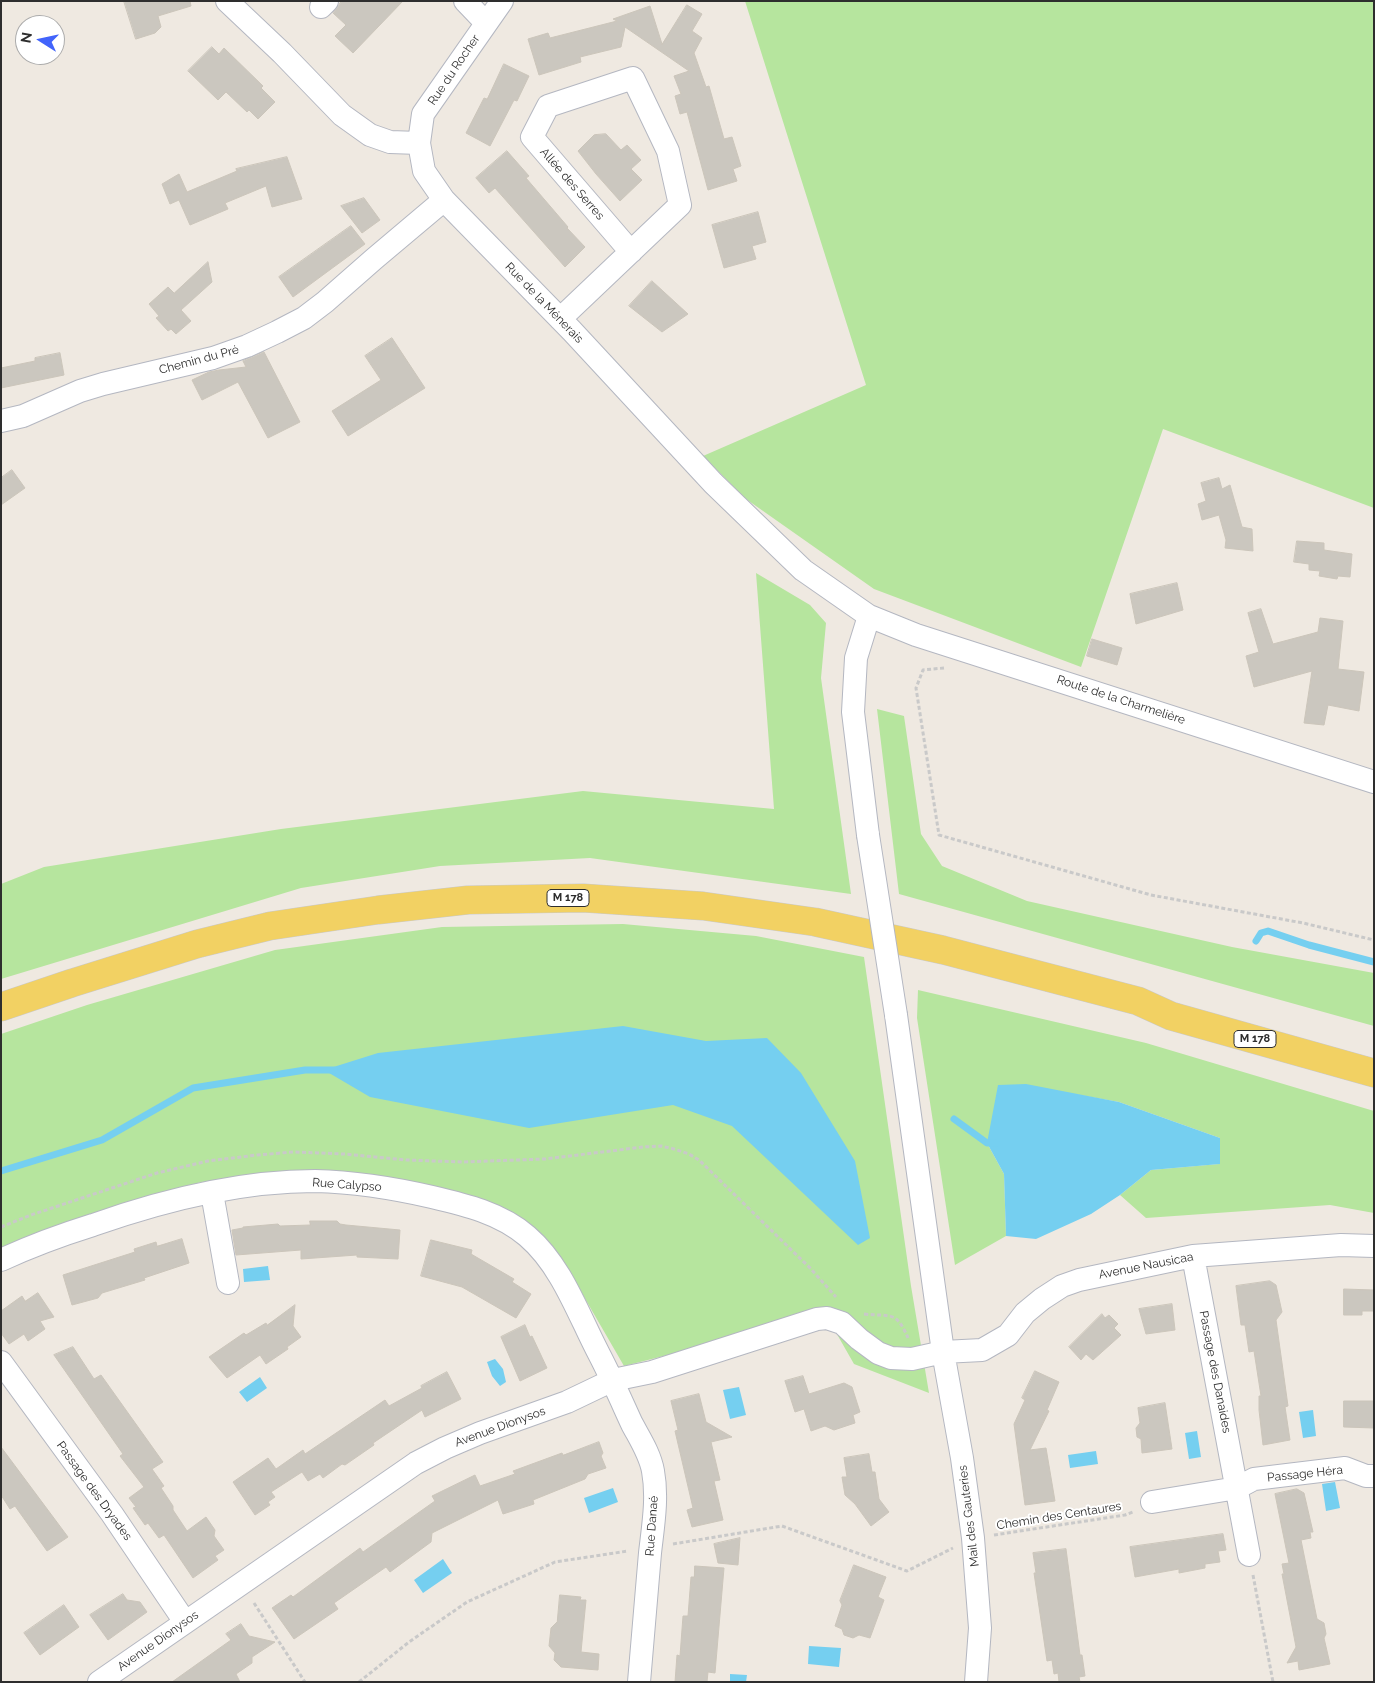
<!DOCTYPE html>
<html>
<head>
<meta charset="utf-8">
<style>
	body { margin:0 }
	#map { position:relative; width:1375px; height:1683px; overflow:hidden; background:#efe9e1; font-family:Raleway,sans-serif }
	canvas { display:block }
	.frame { position:absolute; inset:0; border:2px solid #2e2e2e; pointer-events:none }
	.north { position:absolute; left:15px; top:15px; width:50px; height:50px; box-sizing:border-box; background:#fff; border:1px solid #ababab; border-radius:50%; rotate:280deg; font-size:14px; font-weight:700; line-height:20px; text-align:center; color:#2e2e2e }
	.north::after { content:''; display:block; margin:auto; width:18px; height:22px; background:#4264fb; clip-path:polygon(50% 0,100% 100%,50% 72%,0 100%) }
</style>
</head>
<body>
<div id="map">
<canvas width="1375" height="1683"></canvas>
<div class="frame"></div>
<div class="north">N</div>
</div>
<script>
const c = document.querySelector('canvas').getContext('2d');
c.lineJoin = 'round';
function paint(path, color) {
  c.fillStyle = color;
  c.fill(path, 'evenodd');
}
function trace(path, color, width, dash) {
  c.strokeStyle = color;
  c.lineWidth = width;
  c.lineCap = dash ? 'butt' : 'round';
  c.setLineDash(dash || []);
  c.stroke(path);
}
function label(font, color, halo, rows, align = 'center') {
  c.font = font + ' Raleway,sans-serif';
  c.lineWidth = 4;
  c.setLineDash([]);
  c.textBaseline = 'middle';
  c.strokeStyle = halo;
  c.fillStyle = color;
  for (const [text, x, y, turn = 0] of rows) {
    c.save();
    c.translate(x, y);
    c.rotate((+turn || 0) * Math.PI / 180);
    c.textAlign = isNaN(turn) ? turn : align;
    if (halo) c.strokeText(text, 0, 0);
    c.fillText(text, 0, 0);
    c.restore();
  }
}
paint(new Path2D(`
	M745,1H1374V508L1163,429L1081,667L874,589L746,499L703,456L866,385Z
	M756,573L810,605L826,623L821,678L851,894L590,858L440,866L301,888L1,979V884L44,867L281,829L583,791L774,809Z
	M877,709L904,716L921,834L942,866L1027,901L1232,947L1374,973V1026L899,894Z
	M623,924L756,936L864,957L911,1286L929,1393L854,1364L826,1315L624,1366L576,1283L520,1220L334,1177L201,1182L72,1225L1,1254V1034L87,1005L275,950L442,927Z
	M918,990L1146,1043L1374,1111V1213L1330,1205L1146,1218L1120,1195L1151,1170L1219,1164L1220,1138L1119,1102L1074,1094L987,1143L1004,1174L1006,1236L955,1265L917,1018Z`), '#b6e59e');
paint(new Path2D(`
	M623,1026L706,1041L767,1038L801,1073L855,1161L870,1238L858,1245L732,1126L673,1105L529,1128L370,1097L324,1070L378,1053Z
	M1026,1084L1119,1102L1220,1138V1164L1151,1170L1120,1195L1091,1214L1036,1239L1006,1236L1004,1174L987,1143L998,1085Z
	M268,1266L270,1280L244,1282L243,1269Z
	M495,1359L503,1369L506,1382L500,1386L492,1376L487,1362Z
	M260,1377L267,1388L247,1402L239,1392Z
	M739,1387L746,1415L730,1419L723,1390Z
	M1313,1410L1316,1436L1303,1438L1299,1412Z
	M1197,1431L1201,1457L1189,1459L1185,1433Z
	M1096,1451L1098,1464L1070,1468L1068,1455Z
	M1335,1482L1340,1508L1326,1511L1322,1484Z
	M613,1488L618,1502L589,1513L584,1498Z
	M443,1559L452,1573L423,1593L414,1580Z
	M809,1646L841,1648L839,1667L808,1664Z
	M730,1674L747,1675L746,1682H730Z`), '#75cff0');
trace(new Path2D(`
	M1256,941L1261,933L1268,931L1309,945L1374,962
	M954,1119L987,1143H996
	M1,1171L102,1140L193,1088L305,1070H334`), '#75cff0', 7);
const building = new Path2D(`
	M124,1H190L191,6L158,16L161,27L155,33L136,39Z
	M342,1H403L353,53L335,36L346,25L333,13Z
	M687,5L702,14L692,31L702,38L694,53L706,87L709,86L724,139L732,137L741,166L733,169L737,181L708,190L687,112L680,114L675,96L681,94L674,76L689,71L625,27L621,47L580,57L581,62L539,75L528,39L548,33L550,38L617,21L613,19L650,6L662,44Z
	M212,47L219,54L224,48L263,86L261,88L275,102L258,119L249,110L247,112L226,92L218,100L188,71Z
	M504,64L529,76L517,101L514,100L490,146L466,133L484,98L487,99Z
	M606,134L621,150L627,145L641,160L631,169L642,180L620,201L596,174L578,151L594,135Z
	M507,151L529,176L526,178L568,227L567,228L585,247L565,267L495,188L489,193L476,178Z
	M287,157L302,199L272,207L266,186L225,203L228,209L190,225L179,200L170,204L162,184L179,174L187,192L237,171L236,169Z
	M364,198L380,220L362,233L341,206Z
	M758,212L766,242L752,246L756,259L724,268L712,225Z
	M351,226L365,244L293,297L279,277Z
	M208,262L212,282L181,310L191,321L176,334L171,329L168,331L156,318L159,316L149,304L168,287L174,293Z
	M652,281L688,314L662,332L629,306Z
	M392,338L425,388L348,436L332,411L381,380L365,356Z
	M264,352L300,422L268,438L238,382L202,400L192,380L209,372L219,370L246,367L243,361Z
	M60,353L64,375L1,388V368L35,361V358Z
	M12,470L25,488L1,505V478Z
	M1219,478L1222,489L1230,485L1242,527L1252,529L1253,551L1225,548L1226,540L1219,515L1202,520L1198,504L1206,501L1201,483Z
	M1297,541L1324,543V550L1352,554L1350,577L1338,576L1337,579L1319,576L1320,571L1309,570V564L1294,562Z
	M1177,583L1183,610L1136,624L1130,594Z
	M1261,609L1273,644L1318,632L1320,618L1343,621L1338,669L1364,672L1359,711L1328,705L1324,725L1304,723L1312,671L1254,687L1246,656L1259,652L1248,613Z
	M1092,639L1122,648L1117,665L1087,656Z
	M310,1221H337L340,1224L346,1225L400,1230L398,1259L357,1257V1255L301,1259V1250L236,1255L232,1230L243,1228V1227L278,1224L280,1226L310,1225Z
	M182,1239L189,1263L144,1278L145,1280L102,1293L98,1298L72,1305L63,1275L135,1252L134,1249L156,1242L157,1246Z
	M431,1240L472,1250L471,1254L514,1279L512,1282L531,1294L516,1318L462,1287L421,1276Z
	M1270,1281L1276,1285L1282,1312L1276,1320L1288,1406L1285,1407L1290,1440L1263,1445L1259,1410V1396H1261L1254,1351L1249,1352L1245,1325H1241L1236,1286Z
	M1344,1289L1374,1290V1311H1362V1315H1344Z
	M38,1293L54,1317L40,1321L45,1329L28,1341L24,1334L9,1344L1,1333V1311L22,1296L25,1301Z
	M1172,1304L1175,1330L1146,1334L1139,1309Z
	M295,1305L293,1326L301,1337L287,1347L288,1349L266,1364L260,1355L227,1378L209,1357L244,1333L246,1335L266,1323L267,1325Z
	M1102,1314L1105,1318L1109,1315L1118,1324L1114,1328L1121,1335L1093,1360L1086,1354L1081,1360L1069,1347Z
	M525,1325L530,1337L532,1336L547,1368L520,1381L501,1337Z
	M73,1347L94,1379L101,1375L163,1462L152,1469L164,1486L161,1488L173,1506V1510L187,1531L206,1517L215,1530L214,1536L224,1550L215,1556L218,1560L193,1578L164,1535L159,1538L148,1523L145,1525L133,1508L136,1507L129,1498L144,1487L120,1456L123,1454L54,1355Z
	M1035,1371L1059,1382L1047,1410L1049,1411L1030,1450L1046,1448L1055,1501L1025,1505L1014,1424L1025,1400L1022,1398Z
	M447,1372L461,1399L425,1417L422,1410L373,1443L374,1445L345,1465L342,1464L323,1478L320,1474L308,1481L302,1472L271,1492L275,1497L268,1502L270,1505L255,1515L233,1482L268,1458L276,1469L303,1450L305,1454L385,1400L389,1406L422,1388L421,1386Z
	M803,1376L809,1394L844,1383L852,1387L860,1412L853,1415L855,1423L834,1430L825,1426L811,1431L804,1409L795,1412L785,1381Z
	M699,1394L706,1422L732,1437L711,1442L720,1480L714,1481L723,1520L692,1527L687,1510L693,1508L675,1431L678,1430L671,1401Z
	M1344,1401H1374V1428L1344,1427Z
	M1165,1403L1172,1449L1142,1453L1141,1439L1137,1437L1136,1428L1140,1423L1138,1408Z
	M599,1442L603,1453L601,1456L606,1468L588,1474L585,1479L533,1500L534,1504L503,1514L498,1500L432,1533L431,1542L390,1572L386,1567L334,1603L338,1609L294,1639L272,1608L291,1595L293,1597L360,1548L363,1552L435,1501L432,1496L475,1475L480,1486L515,1474L513,1471L562,1453L563,1455Z
	M1,1447L68,1537L47,1551L15,1506L10,1509L1,1495Z
	M869,1454L872,1472H875L879,1499L889,1512L871,1526L855,1504L845,1495L842,1477H847L844,1458Z
	M1297,1489L1304,1493L1313,1532H1310L1311,1538L1301,1540L1317,1619L1324,1623L1326,1634L1324,1638L1330,1664L1299,1670L1298,1661L1287,1663L1296,1647L1282,1574H1284L1282,1564L1289,1563L1275,1494Z
	M1223,1534L1226,1550L1218,1551L1220,1562L1205,1564V1568L1179,1573V1569L1135,1577L1130,1547Z
	M740,1538L738,1565L718,1563L714,1544Z
	M1066,1549L1080,1655H1082L1085,1676L1079,1677L1080,1682H1059L1058,1673L1054,1674L1052,1660L1047,1661L1034,1573H1036L1033,1553Z
	M854,1565L886,1577L878,1597L884,1600L870,1638L859,1635L853,1638L844,1635L842,1629L835,1626L842,1605L840,1601Z
	M695,1566L724,1568L715,1673L708,1672L707,1682H675L677,1655L680,1656L683,1616H688L691,1577H694Z
	M123,1594L127,1600L140,1602L147,1612L108,1640L90,1615Z
	M560,1595L581,1597L580,1600H586L581,1652L599,1654L598,1670L561,1667L554,1660L555,1653L549,1646L551,1628L557,1622Z
	M64,1605L79,1627L40,1655L24,1633Z
	M241,1624L249,1636L275,1642L252,1657V1663L236,1674L240,1682H172L231,1640L226,1634Z`);
paint(building, '#cbc7bf');
trace(building, '#cbc5ba', 1);
const minor = new Path2D(`
	M227,1L282,53L342,115L370,135L390,142L419,143L424,171L444,200L572,331L713,483L803,570L869,616L916,635L1374,782
	M465,1L486,23
	M321,7L327,1
	M419,143L423,114L502,1
	M560,319L680,205L668,151L633,78L548,106L532,137L631,252
	M1,421L23,416L80,391L103,384L213,358L247,346L277,332L304,318L325,302L374,259L444,200
	M868,835L853,712L856,658L869,616
	M896,1015L943,1352L962,1458L973,1538L980,1628L976,1682
	M212,1193L228,1283
	M1193,1256L1249,1555
	M1,1260C31,1246 61,1235 93,1225C161,1201 242,1181 315,1181C355,1182 393,1188 432,1197C466,1205 500,1213 527,1236C562,1266 578,1314 599,1354C611,1377 621,1400 632,1424C640,1439 650,1454 653,1471C658,1498 653,1526 650,1553C646,1596 643,1639 639,1682
	M1,1362L112,1514L185,1622
	M1152,1502L1237,1488L1254,1479L1345,1468L1366,1476H1374
	M99,1682L416,1463L445,1448L480,1433L567,1402L613,1380L652,1372L817,1319L827,1318L842,1323L859,1339L878,1353L891,1358L912,1359L943,1352L982,1350L1008,1335L1025,1313L1042,1299L1062,1286L1079,1280L1193,1256L1341,1245L1374,1246`);
const major = new Path2D(`
	M1,1007L72,983L197,944L270,926L378,910L468,900L583,898L703,906L815,922L943,950L1138,1001L1171,1016L1374,1073`);
trace(minor, '#b4b7c1', 24);
trace(major, '#c9c9c9', 29);
trace(new Path2D(`
	M944,668L923,670L916,688L939,835L1151,895L1303,923L1374,940
	M1,1227L31,1215L157,1173L208,1161L257,1155L293,1152L344,1154L407,1160L462,1162L545,1159L643,1147L661,1146L674,1149L689,1154L699,1160L810,1268L836,1297
	M864,1314C891,1317 896,1310 908,1338
	M994,1535L1125,1515L1133,1512
	M673,1544L782,1526L907,1571L953,1548
	M1253,1575L1273,1682
	M254,1603L305,1682
	M359,1682L409,1642L467,1602L555,1562L628,1551`), '#c9c9c9', 3, [4, 2.5]);
trace(minor, '#fff', 22);
trace(major, '#f2d163', 28);
const minorBridge = new Path2D(`
	M868,835L896,1015`);
trace(minorBridge, '#b4b7c1', 24, []);
trace(minorBridge, '#fff', 22);
for (const [x, y, w] of [
	[568,898,42],
	[1255,1039,42]
]) {
  const box = new Path2D();
  box.roundRect(x - w / 2, y - 8.5, w, 17, 4);
  c.fillStyle = '#fff';
  c.fill(box);
  trace(box, '#2e2e2e', 1);
}
label('bold 11px', '#2e2e2e', null, [
	["M 178",568,898],
	["M 178",1255,1039]
]);
label('12px', '#2e2e2e', '#fff', [
	["Rue du Rocher",454,70,-56],
	["Allée des Serres",572,184,49],
	["Rue de la Ménerais",544,303,46],
	["Chemin du Pré",199,360,-15],
	["Route de la Charmelière",1121,700,18],
	["Rue Calypso",347,1185,4],
	["Avenue Nausicaa",1146,1266,-11],
	["Passage des Danaides",1215,1372,79],
	["Avenue Dionysos",500,1427,-20],
	["Passage Héra",1305,1474,-6],
	["Passage des Dryades",94,1491,54],
	["Mail des Gauteries",969,1516,-97],
	["Chemin des Centaures",1059,1516,-9],
	["Rue Danaé",652,1526,-86],
	["Avenue Dionysos",158,1641,-35]
]);
</script>
</body>
</html>
